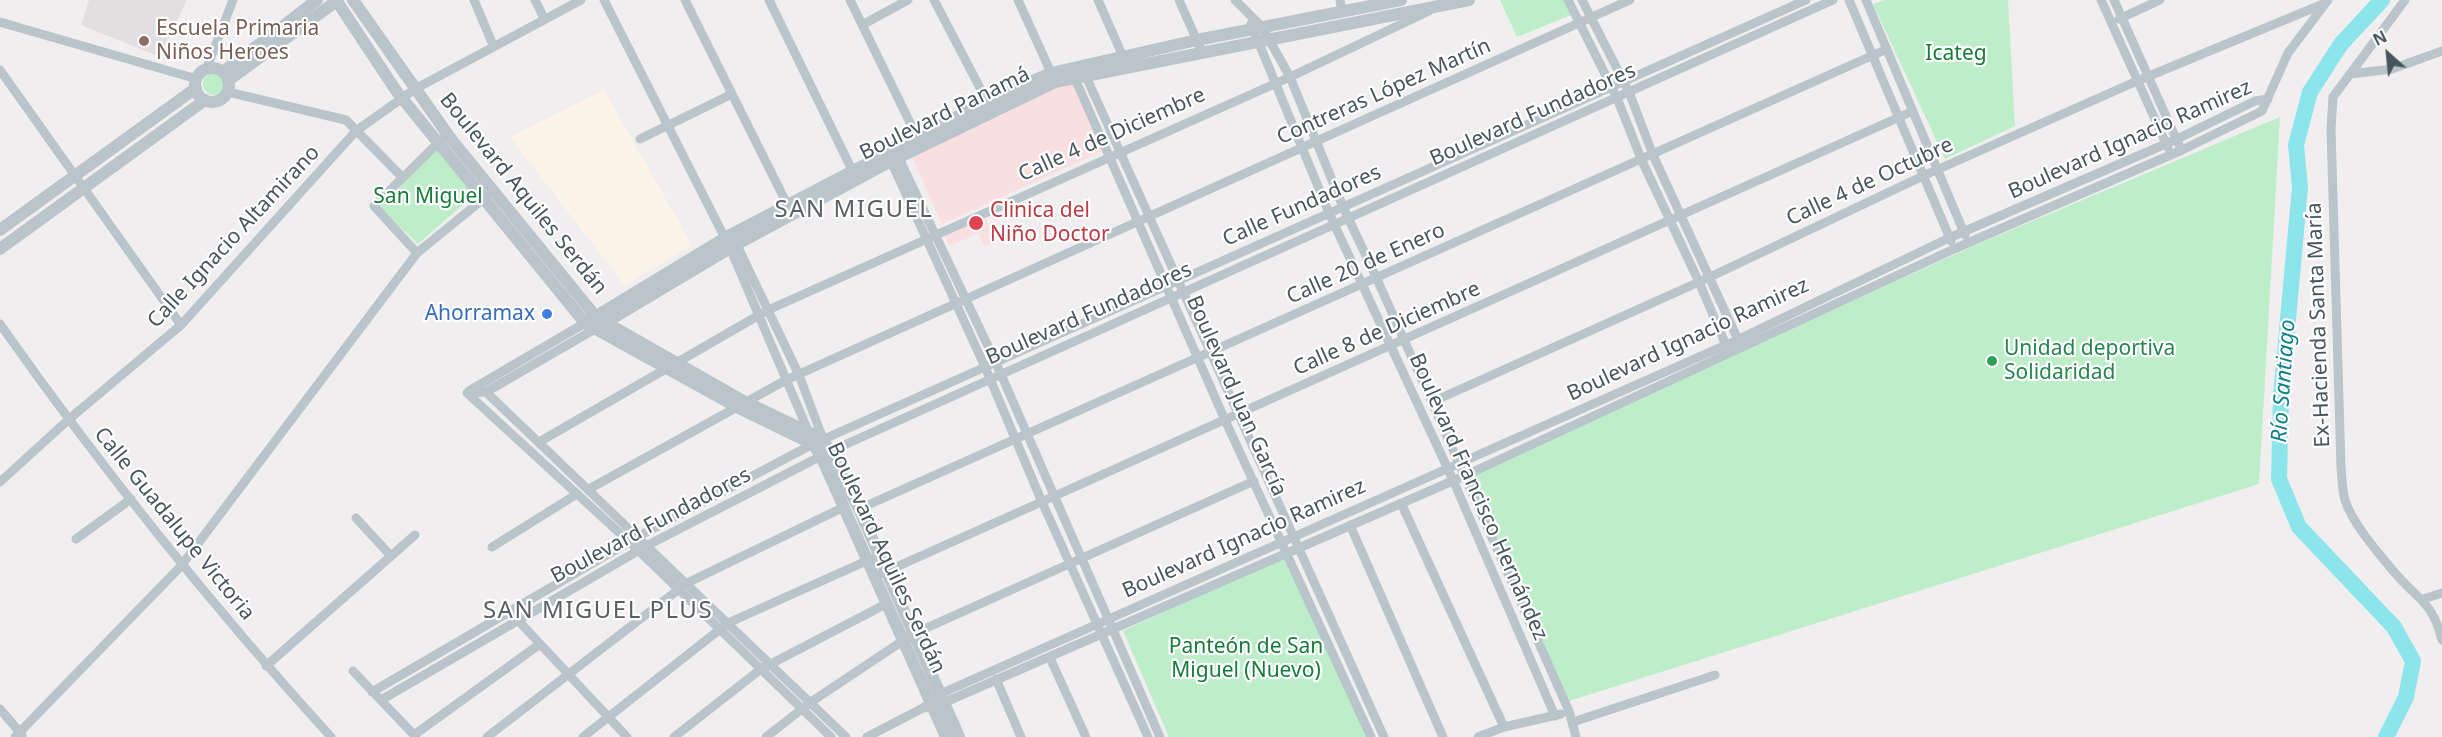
<!DOCTYPE html>
<html>
<head>
<meta charset="utf-8">
<style>
	body { margin:0 }
	#map { position:relative; width:2442px; height:737px; overflow:hidden; background:#f1eeef; font-family:"Noto Sans",sans-serif }
	canvas { display:block }
	.north { position:absolute; left:2358px; top:24px; width:60px; height:60px; -webkit-text-stroke:4px #fff; paint-order:stroke; rotate:333deg; font-size:16px; font-weight:700; line-height:24px; text-align:center; color:#47555c }
	.north::after { content:''; display:block; margin:auto; width:21px; height:27px; background:#47555c; clip-path:polygon(50% 0,100% 100%,50% 72%,0 100%) }
</style>
</head>
<body>
<div id="map">
<canvas width="2442" height="737"></canvas>
<div class="north">N</div>
</div>
<script>
const c = document.querySelector('canvas').getContext('2d');
c.lineJoin = 'round';
function paint(path, color) {
  c.fillStyle = color;
  c.fill(path, 'evenodd');
}
function trace(path, color, width, dash) {
  c.strokeStyle = color;
  c.lineWidth = width;
  c.lineCap = dash ? 'butt' : 'round';
  c.setLineDash(dash || []);
  c.stroke(path);
}
function label(font, color, halo, rows, align = 'center') {
  c.font = font + ' "Noto Sans",sans-serif';
  c.lineWidth = 4.5;
  c.setLineDash([]);
  c.textBaseline = 'middle';
  c.strokeStyle = halo;
  c.fillStyle = color;
  for (const [text, x, y, turn = 0] of rows) {
    c.save();
    c.translate(x, y);
    c.rotate((+turn || 0) * Math.PI / 180);
    c.textAlign = isNaN(turn) ? turn : align;
    if (halo) c.strokeText(text, 0, 0);
    c.fillText(text, 0, 0);
    c.restore();
  }
}
paint(new Path2D(`
	M604,90L692,245L625,286L510,137Z`), '#fcf3e8');
paint(new Path2D(`
	M89,0H187L160,57L81,25Z`), '#e2dfe1');
paint(new Path2D(`
	M1072,80L1105,150L942,224L911,155Z
	M984,213L996,242L985,246L978,234L949,246L943,232Z`), '#fadfe1');
paint(new Path2D(`
	M1500,0H1564L1571,15L1517,37Z
	M1885,0H2008L2015,126L1945,159L1873,4Z
	M203 84a11 11 0 1 1 22 0a11 11 0 1 1-22 0Z
	M2280,117L2259,484L1569,701L1466,476L1971,247Z
	M437,148L475,194L418,244L379,207Z
	M1285,556L1367,737H1169L1123,631Z`), '#bdeec9');
trace(new Path2D(`
	M2382,0L2341,44L2310,92L2296,145L2300,187L2281,396L2279,479L2299,527L2394,627L2413,661L2406,697L2386,737`), '#8be5eb', 16);
trace(new Path2D(`
	M474,0L493,45
	M535,0L544,18
	M604,0L730,248L809,433
	M685,0L790,210
	M769,0L855,176
	M850,0L920,143
	M934,0L990,107
	M1018,0L1053,77
	M1098,0L1125,61
	M1179,0L1202,52
	M1235,0L1262,27L1290,77L1343,207L1377,279L1569,711L1576,737
	M1340,0L1342,12
	M1568,0L1617,98L1642,161L1699,282L1728,350
	M1582,0L1629,92L1653,155L1740,344
	M1849,0L1951,241
	M1866,0L1965,235
	M2101,0L2168,148
	M2114,0L2179,145
	M2405,0L2333,97L2331,129L2341,467C2342,478 2342,490 2345,500C2352,523 2379,554 2395,573C2419,601 2432,601 2442,640
	M2119,19L2160,0
	M0,22L197,79
	M1251,24L1329,213L1453,480L1555,716
	M862,25L908,0
	M0,70L181,325
	M206,70L233,0
	M1084,72L1384,737
	M1073,74L1225,420L1371,737
	M2350,74L2392,69L2442,51
	M228,92L346,120L402,177
	M640,139L732,94
	M897,154L996,363L1160,737
	M889,157L985,367L1042,502L1148,737
	M734,239L799,375L823,439
	M417,253L374,206L442,139
	M0,324C102,469 212,606 331,737
	M469,391L585,323
	M486,392L846,737
	M467,393L638,550L831,737
	M467,393L486,392L595,329
	M1432,402L1710,277L1923,176L2137,81L2323,4
	M539,442L768,310L1290,77L1429,11
	M0,482L68,420L181,325L356,131L415,89L581,0
	M589,489L786,380L1630,0
	M1401,503L1504,727
	M859,509L1887,49
	M356,518L391,556
	M1350,525L1443,737
	M76,539L131,499
	M492,547L577,494
	M874,577L1913,111
	M2423,599L2442,593
	M514,616L627,737
	M1050,658L1086,737
	M266,666L415,535
	M353,671L416,737
	M996,679L1021,737
	M372,692L639,536L813,444L1806,0
	M381,700L648,545L831,451L1833,0
	M923,708L934,707L1464,476L1954,249L2182,150L2262,111L2288,53L2328,0
	M0,709L22,735
	M1573,722L1715,675
	M414,735L540,644
	M15,737L181,566L417,253L487,196
	M487,737L687,583L844,507
	M583,737L728,623L873,558
	M674,737L761,669L886,604
	M766,737L811,702L913,634L1254,481
	M867,737L923,708L940,694L1737,340L1949,238L2177,139L2255,101L2268,99
	M1478,737L1504,727L1561,714`), '#bac5cb', 9);
trace(new Path2D(`
	M336,0L397,92L585,323L737,407L813,444L821,456L946,737
	M353,0L451,139L596,317L745,402L823,439L859,509L959,737
	M195 85a17 17 0 1 1 34 0a17 17 0 1 1-34 0Z
	M223,72L317,0
	M229,80L338,0
	M0,230L196,88
	M0,249L205,100
	M590,320L732,234L987,101L1051,73L1197,40L1401,0
	M601,325L730,248L891,161L1055,82L1469,0`), '#bac5cb', 12);
for (const [x, y, r, color] of [
	[144,41,6,"#8d6e63"],
	[976,223,8,"#e0444e"],
	[547,314,6,"#3f7fe0"],
	[1992,361,6,"#2e9e5b"]
]) {
  const dot = new Path2D();
  dot.arc(x, y, r, 0, 2 * Math.PI);
  c.fillStyle = color;
  c.fill(dot);
  trace(dot, '#fff', 2);
}
label('21px', '#785e54', '#fff', [
	["Escuela Primaria",156,29],
	["Niños Heroes",156,53]
], 'left');
label('21px', '#187c3b', '#fff', [
	["Icateg",1956,54],
	["San Miguel",428,197],
	["Panteón de San",1246,647],
	["Miguel (Nuevo)",1246,671]
]);
label('21px', '#47555c', '#fff', [
	["Contreras López Martín",1384,92,-24],
	["Boulevard Panamá",945,114,-26],
	["Boulevard Fundadores",1533,115,-24],
	["Calle 4 de Diciembre",1112,135,-24],
	["Boulevard Ignacio Ramirez",2130,140,-24],
	["Calle 4 de Octubre",1870,182,-25],
	["Boulevard Aquiles Serdán",523,194,51],
	["Calle Fundadores",1302,206,-24],
	["Calle Ignacio Altamirano",234,237,-47],
	["Calle 20 de Enero",1366,264,-24],
	["Boulevard Fundadores",1089,314,-24],
	["Ex-Hacienda Santa María",2319,325,-92],
	["Calle 8 de Diciembre",1387,329,-24],
	["Boulevard Ignacio Ramirez",1688,340,-25],
	["Boulevard Juan García",1236,396,66],
	["Boulevard Francisco Hernández",1478,497,66],
	["Calle Guadalupe Victoria",174,524,51],
	["Boulevard Fundadores",651,526,-28],
	["Boulevard Ignacio Ramirez",1244,539,-24],
	["Boulevard Aquiles Serdán",886,558,65]
]);
label('21px', '#be3a42', '#fff', [
	["Clinica del",990,211],
	["Niño Doctor",990,235]
], 'left');
label('21px', '#366cbe', '#fff', [
	["Ahorramax",535,314]
], 'right');
label('21px', '#27864d', '#fff', [
	["Unidad deportiva",2004,349],
	["Solidaridad",2004,373]
], 'left');
label('italic 22px', '#0f8389', '#fff', [
	["Río Santiago",2284,381,-86]
]);
c.letterSpacing = '1.5px';
label('24px', '#5b6063', '#fff', [
	["SAN MIGUEL",854,210],
	["SAN MIGUEL PLUS",598,611]
]);
c.letterSpacing = '0px';
</script>
</body>
</html>
